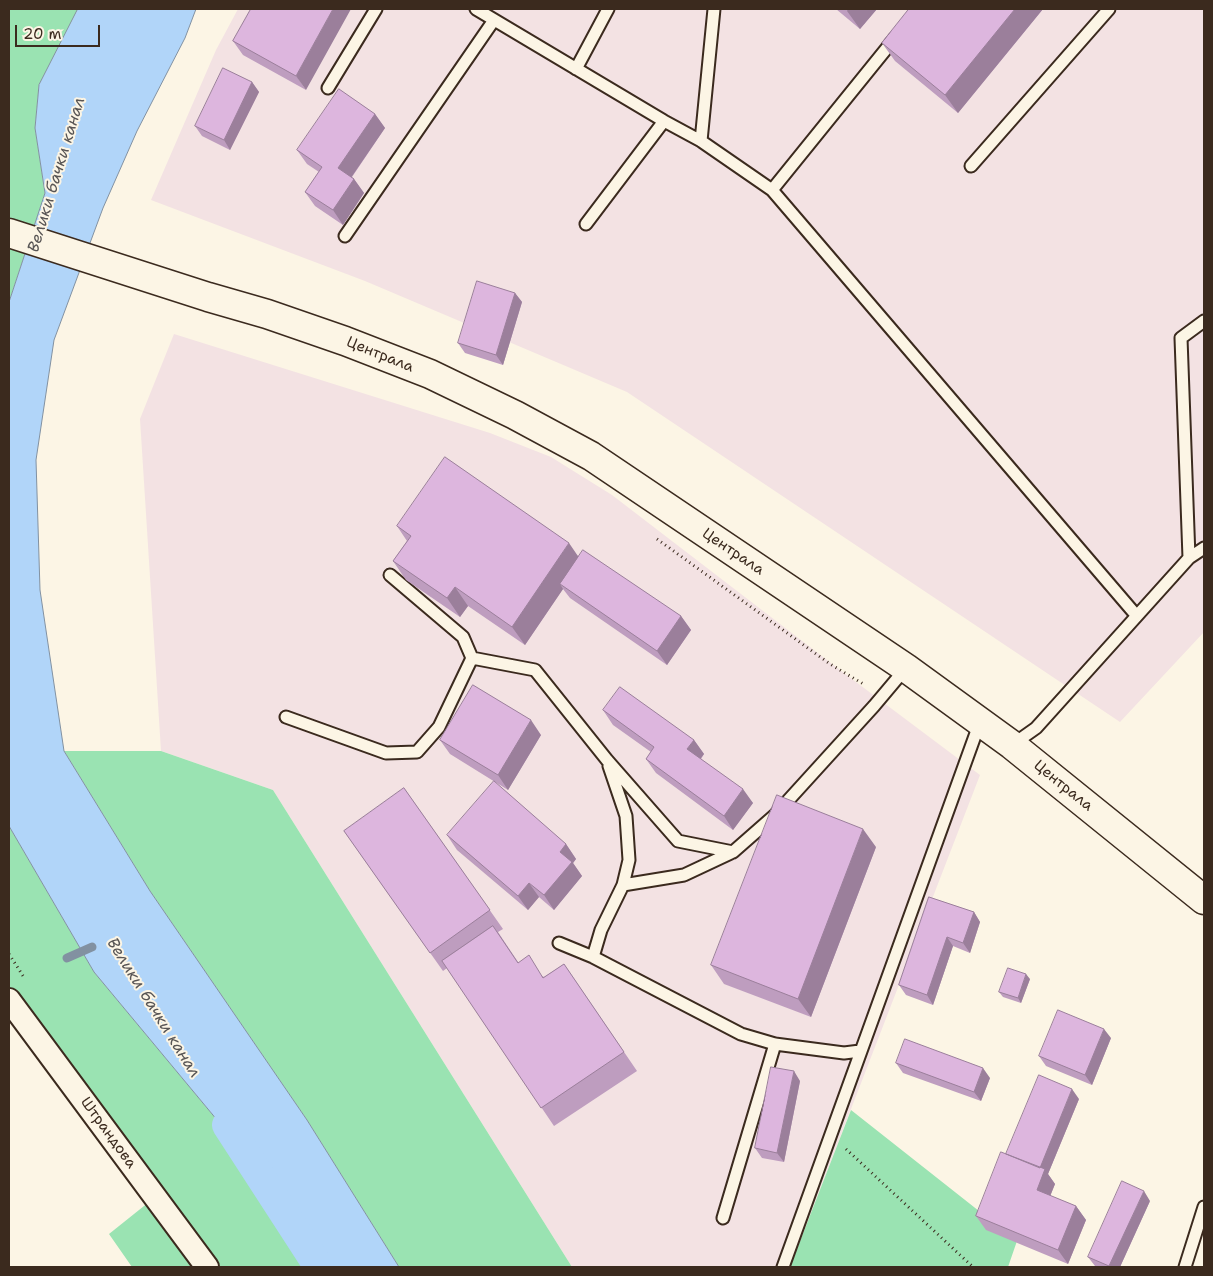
<!DOCTYPE html>
<html>
<head>
<meta charset="utf-8">
<style>
	body { margin:0 }
	#map { position:relative; width:1213px; height:1276px; overflow:hidden; background:#fcf5e5; font-family:"Shantell Sans",sans-serif }
	canvas { display:block }
	.frame { position:absolute; inset:0; border:10px solid #3b2a1e; pointer-events:none }
	.scale { position:absolute; left:15px; top:25px; width:85px; height:22px; box-sizing:border-box; border:2px solid #3b2a1e; border-top:0; padding-left:6px; font-size:15px; line-height:18px; white-space:nowrap; color:#3b2a1e; -webkit-text-stroke:4px #fcf5e5; paint-order:stroke }
</style>
</head>
<body>
<div id="map">
<canvas width="1213" height="1276"></canvas>
<div class="frame"></div>
<div class="scale">20 m</div>
</div>
<script>
const c = document.querySelector('canvas').getContext('2d');
c.lineJoin = 'round';
function paint(path, color) {
  c.fillStyle = color;
  c.fill(path, 'evenodd');
}
function trace(path, color, width, dash) {
  c.strokeStyle = color;
  c.lineWidth = width;
  c.lineCap = dash ? 'butt' : 'round';
  c.setLineDash(dash || []);
  c.stroke(path);
}
function label(font, color, halo, rows, align = 'center') {
  c.font = font + ' "Shantell Sans",sans-serif';
  c.lineWidth = 4;
  c.setLineDash([]);
  c.textBaseline = 'middle';
  c.strokeStyle = halo;
  c.fillStyle = color;
  for (const [text, x, y, turn = 0] of rows) {
    c.save();
    c.translate(x, y);
    c.rotate((+turn || 0) * Math.PI / 180);
    c.textAlign = isNaN(turn) ? turn : align;
    if (halo) c.strokeText(text, 0, 0);
    c.fillText(text, 0, 0);
    c.restore();
  }
}
paint(new Path2D(`
	M238,9H1204V632L1120,722L627,392L365,281L151,200L216,50Z
	M174,334L490,433L551,457L612,495L840,670L980,775L790,1267H572L273,790L161,751L140,419Z`), '#f3e2e3');
paint(new Path2D(`
	M9,9H78L39,85L35,128L45,193L9,302Z
	M64,751H161L273,790L572,1267H399L307,1120L150,891Z
	M9,826L94,972L252,1162L321,1267H132L109,1234L159,1194L24,1013L9,1023Z
	M851,1110L1017,1241L1008,1267H790Z`), '#9ae3b2');
const water = new Path2D(`
	M78,9H196L185,38L137,131L103,208L54,340L36,460L40,590L64,751L150,891L307,1120L399,1267H321L252,1162L94,972L9,826V302L45,193L35,128L39,85Z`);
paint(water, '#b1d5f9');
trace(water, '#8291a1', 1);
trace(new Path2D(`
	M67,958L92,947`), '#8291a1', 9);
trace(new Path2D(`
	M227,1125L319,1267`), '#b1d5f9', 30);
const service = new Path2D(`
	M476,9L664,121L701,141L772,190L1136,615
	M576,69L608,9
	M328,88L376,9
	M701,141L714,9
	M971,166L1109,9
	M772,190L895,38
	M586,224L664,121
	M345,236L494,20
	M1189,558L1181,338L1204,321
	M390,575L463,637L472,658L535,670L607,760L678,841L733,852L774,816L874,706L906,668
	M286,717L386,753L417,752L439,727L472,658
	M1012,745L1036,728L1189,558L1204,548
	M623,885L684,875L733,852
	M559,943L593,957L741,1034L775,1044L844,1053L860,1051
	M593,957L601,930L623,885L629,860L626,816L609,766
	M723,1218L775,1044
	M783,1267L980,722
	M1185,1267L1204,1207`);
const minor = new Path2D(`
	M9,1000L207,1267`);
const secondary = new Path2D(`
	M9,233L208,297L267,314L345,341L430,374L515,415L591,456L906,668L1012,745L1204,900`);
trace(service, '#3b2a1e', 15);
trace(minor, '#3b2a1e', 26);
trace(secondary, '#3b2a1e', 31);
trace(new Path2D(`
	M657,539L830,664L865,685
	M9,954L25,979
	M846,1149L973,1267`), '#3b2a1e', 3, [1, 4]);
trace(service, '#fcf5e5', 11);
trace(minor, '#fcf5e5', 22);
trace(secondary, '#fcf5e5', 28);
paint(new Path2D(`
	M251,9L306,90L243,55L233,41Z
	M836,9H877L860,29Z
	M909,9H1043L958,113L895,61L882,43Z
	M252,82L259,92L230,150L202,136L195,126Z
	M375,114L385,128L352,177L354,179L364,193L343,225L315,206L305,192L319,172L307,164L297,150Z
	M515,293L522,302L503,365L465,353L458,343Z
	M397,526L579,556L681,616L691,630L667,665L570,598L563,589L525,645L468,606L460,617L406,580L393,561L407,541Z
	M603,710L694,740L704,754L701,759L753,803L733,830L656,773L646,759L651,752L613,725Z
	M541,735L508,790L450,754L440,740Z
	M404,788L503,929L498,932L518,962L544,977L564,964L637,1071L554,1126L447,968L443,971L344,831Z
	M447,835L566,844L576,859L573,863L582,876L554,910L539,897L528,910L457,850Z
	M876,847L811,1017L724,984L711,965Z
	M929,897L974,912L980,922L970,953L953,946L933,1005L906,995L899,985Z
	M1030,979L1021,1003L1003,997L999,992Z
	M1111,1038L1092,1085L1046,1066L1039,1056Z
	M896,1063L990,1078L981,1101L903,1073Z
	M800,1081L784,1162L762,1158L755,1148Z
	M1079,1099L1048,1174L1055,1184L1050,1196L1076,1206L1086,1220L1068,1264L986,1230L976,1216L1006,1154Z
	M1150,1201L1120,1267H1097L1095,1266L1088,1257Z`), '#be9dbf');
paint(new Path2D(`
	M333,9H351L306,90L296,76Z
	M848,9H877L860,29L847,11Z
	M1015,9H1043L958,113L945,95Z
	M252,82L259,92L230,150L224,140Z
	M375,114L385,128L348,182L338,168Z
	M354,179L364,193L343,225L333,210Z
	M515,293L522,302L503,365L496,355Z
	M569,543L582,562L560,584L563,589L525,645L512,627Z
	M455,587L468,606L460,617L447,598Z
	M681,616L691,630L667,665L657,651Z
	M531,720L541,735L508,790L498,775Z
	M694,740L704,754L697,763L687,749Z
	M743,789L753,803L733,830L724,816Z
	M863,829L876,847L811,1017L798,999Z
	M566,844L576,859L573,863L582,876L554,910L544,895L560,852Z
	M529,883L539,897L528,910L518,896Z
	M974,912L980,922L970,953L963,943Z
	M947,937L953,946L933,1005L927,995Z
	M1026,974L1030,979L1021,1003L1018,998Z
	M1104,1029L1111,1038L1092,1085L1085,1075Z
	M983,1068L990,1078L981,1101L974,1092Z
	M794,1071L800,1081L784,1162L777,1153Z
	M1072,1089L1079,1099L1048,1174L1055,1184L1047,1204L1037,1190L1039,1170Z
	M1144,1191L1150,1201L1120,1267H1110L1109,1266Z
	M1076,1206L1086,1220L1068,1264L1058,1250Z`), '#9b7f9b');
const building = new Path2D(`
	M251,9H333L296,76L233,41Z
	M909,9H1015L945,95L882,43Z
	M223,68L252,82L224,140L195,126Z
	M339,89L375,114L338,168L354,179L333,210L305,192L322,167L297,150Z
	M477,281L515,293L496,355L458,343Z
	M445,457L569,543L512,627L455,587L447,598L393,561L411,536L397,526Z
	M583,550L681,616L657,651L560,584Z
	M473,685L531,720L498,775L440,740Z
	M620,687L694,740L687,749L743,789L724,816L646,759L654,747L603,710Z
	M494,781L566,844L560,852L572,862L544,895L529,883L518,896L447,835Z
	M404,788L490,910L430,953L344,831Z
	M777,795L863,829L798,999L711,965Z
	M929,897L974,912L963,943L947,937L927,995L899,985Z
	M493,926L518,963L529,955L543,978L564,964L624,1052L541,1108L442,961Z
	M1008,968L1026,974L1018,998L999,992Z
	M1058,1010L1104,1029L1085,1075L1039,1056Z
	M905,1039L983,1068L974,1092L896,1063Z
	M771,1067L794,1071L777,1153L755,1148Z
	M1039,1075L1072,1089L1040,1168L1006,1154Z
	M1001,1152L1045,1169L1037,1190L1076,1206L1058,1250L976,1216Z
	M1122,1181L1144,1191L1109,1266L1088,1257Z`);
paint(building, '#ddb6de');
trace(building, '#9b7f9b', 1);
label('15px', '#3b2a1e', '#fcf5e5', [
	["Централа",380,355,22],
	["Централа",733,552,34],
	["Централа",1063,786,39],
	["Штрандова",108,1133,54]
]);
label('italic 16px', '#585555', '#fcf5e5', [
	["Велики бачки канал",57,175,-73],
	["Велики бачки канал",153,1008,58]
]);
</script>
</body>
</html>
